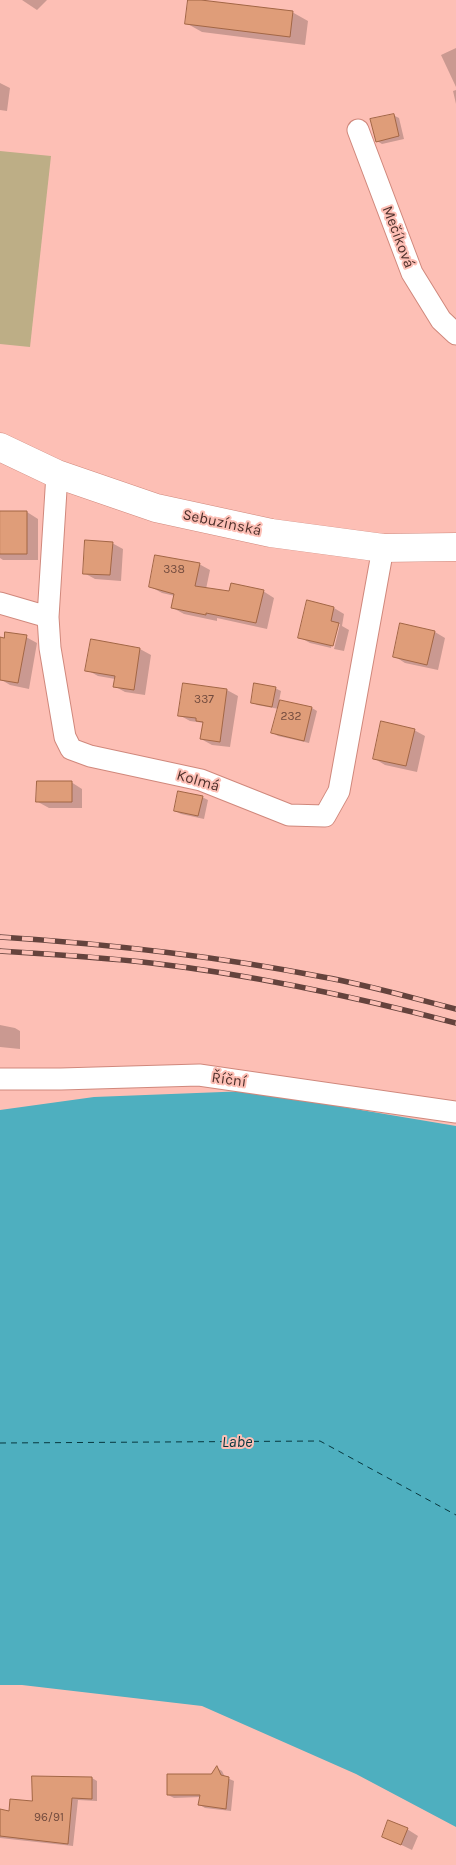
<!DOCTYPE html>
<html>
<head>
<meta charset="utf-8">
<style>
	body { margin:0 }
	canvas { display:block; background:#fdbfb5 }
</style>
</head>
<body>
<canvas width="456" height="1865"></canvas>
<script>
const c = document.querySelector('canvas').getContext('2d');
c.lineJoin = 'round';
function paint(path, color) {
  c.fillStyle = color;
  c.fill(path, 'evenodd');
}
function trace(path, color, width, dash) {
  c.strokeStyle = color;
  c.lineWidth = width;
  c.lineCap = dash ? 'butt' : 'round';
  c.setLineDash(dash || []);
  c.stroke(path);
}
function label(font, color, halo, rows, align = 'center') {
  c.font = font + ' Karla,sans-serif';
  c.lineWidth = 4;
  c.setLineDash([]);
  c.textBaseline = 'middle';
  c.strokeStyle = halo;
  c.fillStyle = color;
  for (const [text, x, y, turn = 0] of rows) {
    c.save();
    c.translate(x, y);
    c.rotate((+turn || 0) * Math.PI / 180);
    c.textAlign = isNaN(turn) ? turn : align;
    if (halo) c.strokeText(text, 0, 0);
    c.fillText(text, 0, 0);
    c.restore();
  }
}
paint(new Path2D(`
	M0,151L51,156L30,347L0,344Z`), '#bdae86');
paint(new Path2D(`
	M248,1091L456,1126V1827L356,1774L202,1706L22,1685H0V1110L94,1097Z`), '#4eafbf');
paint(new Path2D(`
	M22,0H47L37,10Z
	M189,0L292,12L308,21L305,45L202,32L186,23Z
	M456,48V87L441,55Z
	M0,83L10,88L7,111L0,110Z
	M456,90V104L453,91Z
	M393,115L399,118L404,139L382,144L377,141Z
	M0,512H27L38,519V560H3L0,558Z
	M112,543L123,549L121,581L95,579L84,573Z
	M199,564L210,570L206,589L230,593L263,591L274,598L267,629L217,618V621L184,614L173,608L175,596L162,593L151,587Z
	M334,608L344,614L342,626L349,630L344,651L334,649L340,624H337L331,648L310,643L299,637Z
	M435,632L445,638L438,670L405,663L394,656Z
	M26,637L37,643L29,689L10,685L0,679V639Z
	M92,641L140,649L151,655L145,695L125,692L114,686L115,679L98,676L87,670Z
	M275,688L281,691L279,701L312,708L317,711L309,743L278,736L273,733L279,709L257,705L252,702Z
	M227,690L238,696L230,747L212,745L201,739L204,723L190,721L179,715Z
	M414,730L425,736L417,772L385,765L375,759Z
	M71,782L82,789V808H49L38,802Z
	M202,797L208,800L204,819L181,814L175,811Z
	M0,1025L15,1028L20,1031V1049L0,1047Z
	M217,1768L222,1771L225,1777L234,1781L231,1811L205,1808L200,1805L201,1797L174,1798L168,1795L211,1776Z
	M92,1778L97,1781V1801L78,1800L73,1846L0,1838V1811L10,1812Z
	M407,1829L418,1836L412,1850L385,1837Z`), '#0003');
trace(new Path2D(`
	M0,1443L320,1441L456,1515`), '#07373e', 1, [6, 5]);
const building = new Path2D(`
	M188,0H201L293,11L290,37L185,24Z
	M394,114L399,136L376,142L370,119Z
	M0,511H27V554H0Z
	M85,540L113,542L110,575L83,574Z
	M155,555L200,563L195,586L229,591L231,583L264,590L256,623L206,613V615L171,608L174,594L149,587Z
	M307,600L334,607L331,621L339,623L333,646L298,638Z
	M400,623L435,631L427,665L393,657Z
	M5,632L27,635L18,683L0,680V637L4,638Z
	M91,639L140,648L134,690L113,687L115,676L85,671Z
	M183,683L227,689L220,742L200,739L203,722L196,721V718L178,716Z
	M254,683L276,687L272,707L251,703Z
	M280,700L312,707L304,741L271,733Z
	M381,721L415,729L406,766L373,759Z
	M37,781H72V802H36Z
	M178,791L203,796L198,816L174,811Z
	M217,1766L221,1775L229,1777L226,1809L198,1805L200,1795H167V1774H211Z
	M32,1776L92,1777V1799L72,1798L68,1844L0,1836V1809L9,1811L10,1799L32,1801Z
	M388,1820L408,1828L401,1845L382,1837Z`);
paint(building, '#df9d79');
trace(building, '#a26645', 1);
const minor = new Path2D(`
	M358,130L412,273L441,320L456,334
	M57,474L48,617L50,648L65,737L71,749L90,756L201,780L289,815L325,816L339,791L383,548
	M0,603L48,617
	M0,1079H61L199,1075L456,1112`);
const secondary = new Path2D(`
	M0,447L57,474L156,508L271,533L383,548L456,547`);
trace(minor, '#d0887c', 23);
trace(secondary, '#d0887c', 29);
trace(minor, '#fff', 21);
trace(secondary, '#fff', 28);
const rail = new Path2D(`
	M0,937C109,944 216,956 323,977C368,985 412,998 456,1009
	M0,951C50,954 101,957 151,963C254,975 356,997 456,1023`);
trace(rail, '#65433d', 5.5);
trace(rail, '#fdbfb5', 4, [11]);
label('12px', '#724b3e', null, [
	["338",174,570],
	["337",204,700],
	["232",291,717],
	["96/91",49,1818]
]);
label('15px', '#4e302b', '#fdbfb5', [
	["Mečíková",398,237,69],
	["Sebuzínská",222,523,12],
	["Kolmá",198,781,16],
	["Říční",229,1080,8]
]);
label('italic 16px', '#07373e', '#fdbfb5', [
	["Labe",237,1442]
]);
</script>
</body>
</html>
